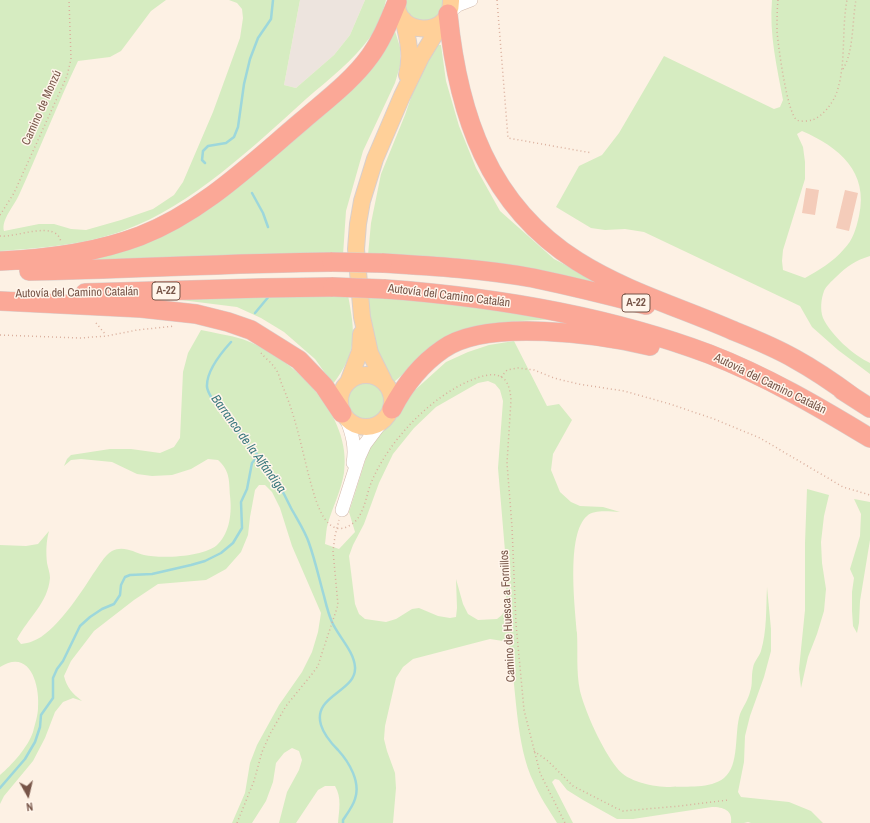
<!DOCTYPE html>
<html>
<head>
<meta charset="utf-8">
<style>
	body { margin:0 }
	#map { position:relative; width:870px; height:823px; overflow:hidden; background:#fdf1e4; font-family:"Archivo Narrow",sans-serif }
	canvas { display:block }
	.north { position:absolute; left:8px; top:775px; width:40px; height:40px; -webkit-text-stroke:3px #fff5eb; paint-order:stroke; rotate:172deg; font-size:11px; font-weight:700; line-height:16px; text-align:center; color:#775548 }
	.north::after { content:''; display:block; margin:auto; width:14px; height:18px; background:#775548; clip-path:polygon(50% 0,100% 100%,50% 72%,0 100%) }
</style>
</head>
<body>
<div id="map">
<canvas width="870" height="823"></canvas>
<div class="north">N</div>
</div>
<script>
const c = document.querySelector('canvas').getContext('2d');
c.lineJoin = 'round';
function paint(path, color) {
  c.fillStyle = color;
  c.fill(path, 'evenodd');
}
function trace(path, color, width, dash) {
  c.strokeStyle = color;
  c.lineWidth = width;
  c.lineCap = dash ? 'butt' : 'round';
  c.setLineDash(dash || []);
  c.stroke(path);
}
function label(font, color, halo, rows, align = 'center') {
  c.font = font + ' "Archivo Narrow",sans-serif';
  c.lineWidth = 3;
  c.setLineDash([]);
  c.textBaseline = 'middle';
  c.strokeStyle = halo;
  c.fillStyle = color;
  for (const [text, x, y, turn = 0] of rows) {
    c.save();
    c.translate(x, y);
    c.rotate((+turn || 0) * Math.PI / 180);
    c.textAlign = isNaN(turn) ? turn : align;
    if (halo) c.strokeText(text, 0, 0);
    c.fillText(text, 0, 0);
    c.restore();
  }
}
paint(new Path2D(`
	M300,0H365L350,35L334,55L296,88L284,85Z`), '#ede4de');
paint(new Path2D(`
	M0,0H166L151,11L121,51L110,57L78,61C57,105 39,151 19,195C14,206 1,220 4,231L39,224H54L71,229L86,230L121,220L153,209L174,195L183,182L213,112L240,38L243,18L242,9L237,3L229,0H300L284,85L296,88L334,55L350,35L365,0H386C383,13 379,25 371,36C353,61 328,80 306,99C254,146 191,206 125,230C85,245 42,248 0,251Z
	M402,0H443L442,7L440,13L435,18L423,22L410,18Z
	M772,0H870V256C856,260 846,267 836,277C832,281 826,286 824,291C821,299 820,310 823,318C831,335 853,355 870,363V374L838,350L812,327L800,306L644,232L625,229L605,230L591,228L556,207L579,166L602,155L619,133L664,56L774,109L780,107L783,100C777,67 769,34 772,0ZM802,131C839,147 869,172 859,216C856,229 853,240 844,249C833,262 819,270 805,278L783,270L782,261L783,250L805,179V162L803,147L797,134Z
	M392,28L395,31L400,47V66L395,83L363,151L346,211L343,255L96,262L94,256L180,224Z
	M436,45H441L446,81L459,126L476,168L500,211L554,259L581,273L593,281L591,285L368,255L371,223L381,174L405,115L418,77Z
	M348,295C355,333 358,351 333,384L315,359L284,332L261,318L237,307L173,299Z
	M367,297C430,299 493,309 555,319C517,322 466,320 434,345C420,356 408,370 394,382L383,366L369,328Z
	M201,330C214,333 229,335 242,339C293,357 353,415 344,473C341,491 333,506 328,523C326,529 326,537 325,544L339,549L355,532L349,512L368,452L373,442L394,419L400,409L415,390L446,362L468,352L489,345L514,341L547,406L559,404L572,420L553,454L551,470L560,492L571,502L580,506L603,507L620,512C610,512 595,509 587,516C566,534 575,607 577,633C578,652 576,671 580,691C586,714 602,749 617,768C627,782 654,787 670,787C687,786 710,789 724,778C740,765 734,733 740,714C743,707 748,700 750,692C753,684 751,676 753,668C754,661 759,657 761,651C767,631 766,608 767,587L771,629V651L764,677L750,716L745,736L744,762L738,792L741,797L789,802L811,811L823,823H751L748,822L744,823H731C733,810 723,807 712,807L633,819H617L583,800L567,790L559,780L555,779L552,782L573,823H557C549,810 540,797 534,783C515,744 517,689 509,646L503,641L490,639L413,659L403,667L396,678L385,726L384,739L387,751L395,773L396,788L393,823H338C339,810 342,798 335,786H325L318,790L296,823H279L287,792L299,770L302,760L299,751L292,748L284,753L276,763L273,782L266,801L252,823H232L245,793L250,763L257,745L279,705L302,672L312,652L318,632L321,613L292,546L280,508L272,492L265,485H259L255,490L250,517L248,535L241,552L226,569L206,580L158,584L134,600L94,631L71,661L64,676C67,688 72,693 82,701L73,698L63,702L55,712L45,738L33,761L4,796L0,804V775C12,765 28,747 33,732C35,724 38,715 38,708C40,685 30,648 0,667V545L26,546L38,544L49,531C46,542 46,552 47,563C48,568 50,573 50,578C48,603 28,618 17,639L21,644C25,643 29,643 33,641C54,634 81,593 93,574C99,566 104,556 112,551C123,545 134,552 144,555C161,559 206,557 218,544C230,532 232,512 230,496C229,480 230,471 218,460L208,459L191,469L172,475L152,476L137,474L112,462L81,459L71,460L64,466L67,459L71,455L110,449H131L160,453L174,447L180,438L183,372L188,353ZM488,381L495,384L500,390L503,401L498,468L506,563V607L502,615L497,619L478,620L468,614L463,604L456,579L457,608L456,617L450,618L438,616L419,608L412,609L396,619L386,622L365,619L359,614L355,604L349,556L353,545L364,524L379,483L393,454L414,428L436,407L478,383Z
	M344 401a21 21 0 1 1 42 0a21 21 0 1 1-42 0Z
	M807,489L829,495L824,516L821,542L822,563L826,589L824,611L817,634L808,657L801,688L799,669L805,610V543Z
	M854,499L870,502V540L860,601L859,623L857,633L853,626L852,611V592L854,578L850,569L860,536L861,514Z`), '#d6ecc1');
trace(new Path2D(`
	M205,163L202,160L203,151L208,146L226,143L234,137L238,127L244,84L250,59L258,38L271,19L273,0
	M252,193L263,213L268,227
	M255,313L270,295
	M231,342C221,353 206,371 207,387C209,402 250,445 261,459C273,474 283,491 291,508C297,519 305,531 309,543C315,560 319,578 324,596C326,604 328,613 332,622C338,636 354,651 355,667C357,692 312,695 321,725C324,735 331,743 338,750C349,762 361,782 355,799C353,806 347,814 343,820V823
	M0,788L25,759L35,742L40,727L41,715L53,698V678L57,669L63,661L80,626L90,617L102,609L114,604L120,595L121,585L125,577L130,575L152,574L191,565L205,561L221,553L233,543L242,528L241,502L247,489L252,463L258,456`), '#9dd7db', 2.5);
paint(new Path2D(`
	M806,188L819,190L815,215L802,213Z
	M845,190L858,193L849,231L836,228Z`), '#f4ccba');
const minor = new Path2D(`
	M449,12L458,5L471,0
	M346,418C352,433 356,447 353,463
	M342,510L359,457L365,444L380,424`);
const major = new Path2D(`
	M397,0C394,37 452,39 451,0
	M403,19C408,38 412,55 407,75
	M340 401a26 26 0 1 1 52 0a26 26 0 1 1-52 0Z
	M349,380L360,351L361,334
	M384,381L370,353L362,317L356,249L358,224L362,201L375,159L402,96L421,57L443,21`);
const highway = new Path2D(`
	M448,14C458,114 488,205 577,261C626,292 682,308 734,331C754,339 776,348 795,359C815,370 834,383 853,397
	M0,261C47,259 95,253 140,236C202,212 251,164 302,121C325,101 352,81 370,56C382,40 389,21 397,2
	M382,263C432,266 483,269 533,278C571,286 608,295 646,305
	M29,271C130,269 231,263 332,262
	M384,289C494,297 605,315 709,354C766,376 819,407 870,438
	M85,293L263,288L333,287
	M0,301L141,308L196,314L228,322L251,330L299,360L324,386L342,413
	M842,390L870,408
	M392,409C404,386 421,364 443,349C487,318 599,334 650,346`);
trace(minor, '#d2baac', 14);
trace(major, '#d9cfcc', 18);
trace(highway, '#d9cfcc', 20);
trace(new Path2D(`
	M497,0L508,138L592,153
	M778,0C777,10 777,20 777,31C778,44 787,114 797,120C801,122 808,121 812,120C822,117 830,106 835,97C847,68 841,32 847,0
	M843,69C854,51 852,21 856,0
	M0,215L14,193L67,76L71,59L69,0
	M0,236C17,238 56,219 61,242
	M96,323L106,335
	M0,335L80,338L107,336L137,330L175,326
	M261,353C265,358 272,363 275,368C279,373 280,380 282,385C296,416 302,451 311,484C316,501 326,542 352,524C364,516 366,496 371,483C388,442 428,399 469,381C493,371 509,370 511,400L507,463L512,527L516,624L524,710L540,773L565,823
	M501,377L507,370L518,368L534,370L554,378L578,384L624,391L670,404L714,419L760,438L843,487L870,495
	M534,751L548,761L573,786L616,808L623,811L680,806L728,800
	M237,823L254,781L262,752L270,734L286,706L312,674L318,666L321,656L338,605L333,551L335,536L339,520`), '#daaf9d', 1.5, [1, 3]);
trace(minor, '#fff', 13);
trace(major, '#ffd099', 16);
trace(highway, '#fba897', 19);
const highwayBridge = new Path2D(`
	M332,262L382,263
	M333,287L384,289`);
trace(highwayBridge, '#d9cfcc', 20, []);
trace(highwayBridge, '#fba897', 19);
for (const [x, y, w] of [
	[166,291,28],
	[636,303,28]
]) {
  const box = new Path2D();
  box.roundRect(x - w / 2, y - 9, w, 18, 3);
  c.fillStyle = '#fff5eb';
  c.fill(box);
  trace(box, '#775548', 1);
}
label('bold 11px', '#775548', null, [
	["A-22",166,291],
	["A-22",636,303]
]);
label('12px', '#775548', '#fff5eb', [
	["Camino de Monzú",42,108,-66],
	["Autovía del Camino Catalán",77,293,-1],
	["Autovía del Camino Catalán",449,296,7],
	["Autovía del Camino Catalán",770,384,26],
	["Camino de Huesca a Fornillos",508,616,-93]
]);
label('italic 13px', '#3a787e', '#fff5eb', [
	["Barranco de la Alfándiga",248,444,54]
]);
</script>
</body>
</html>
